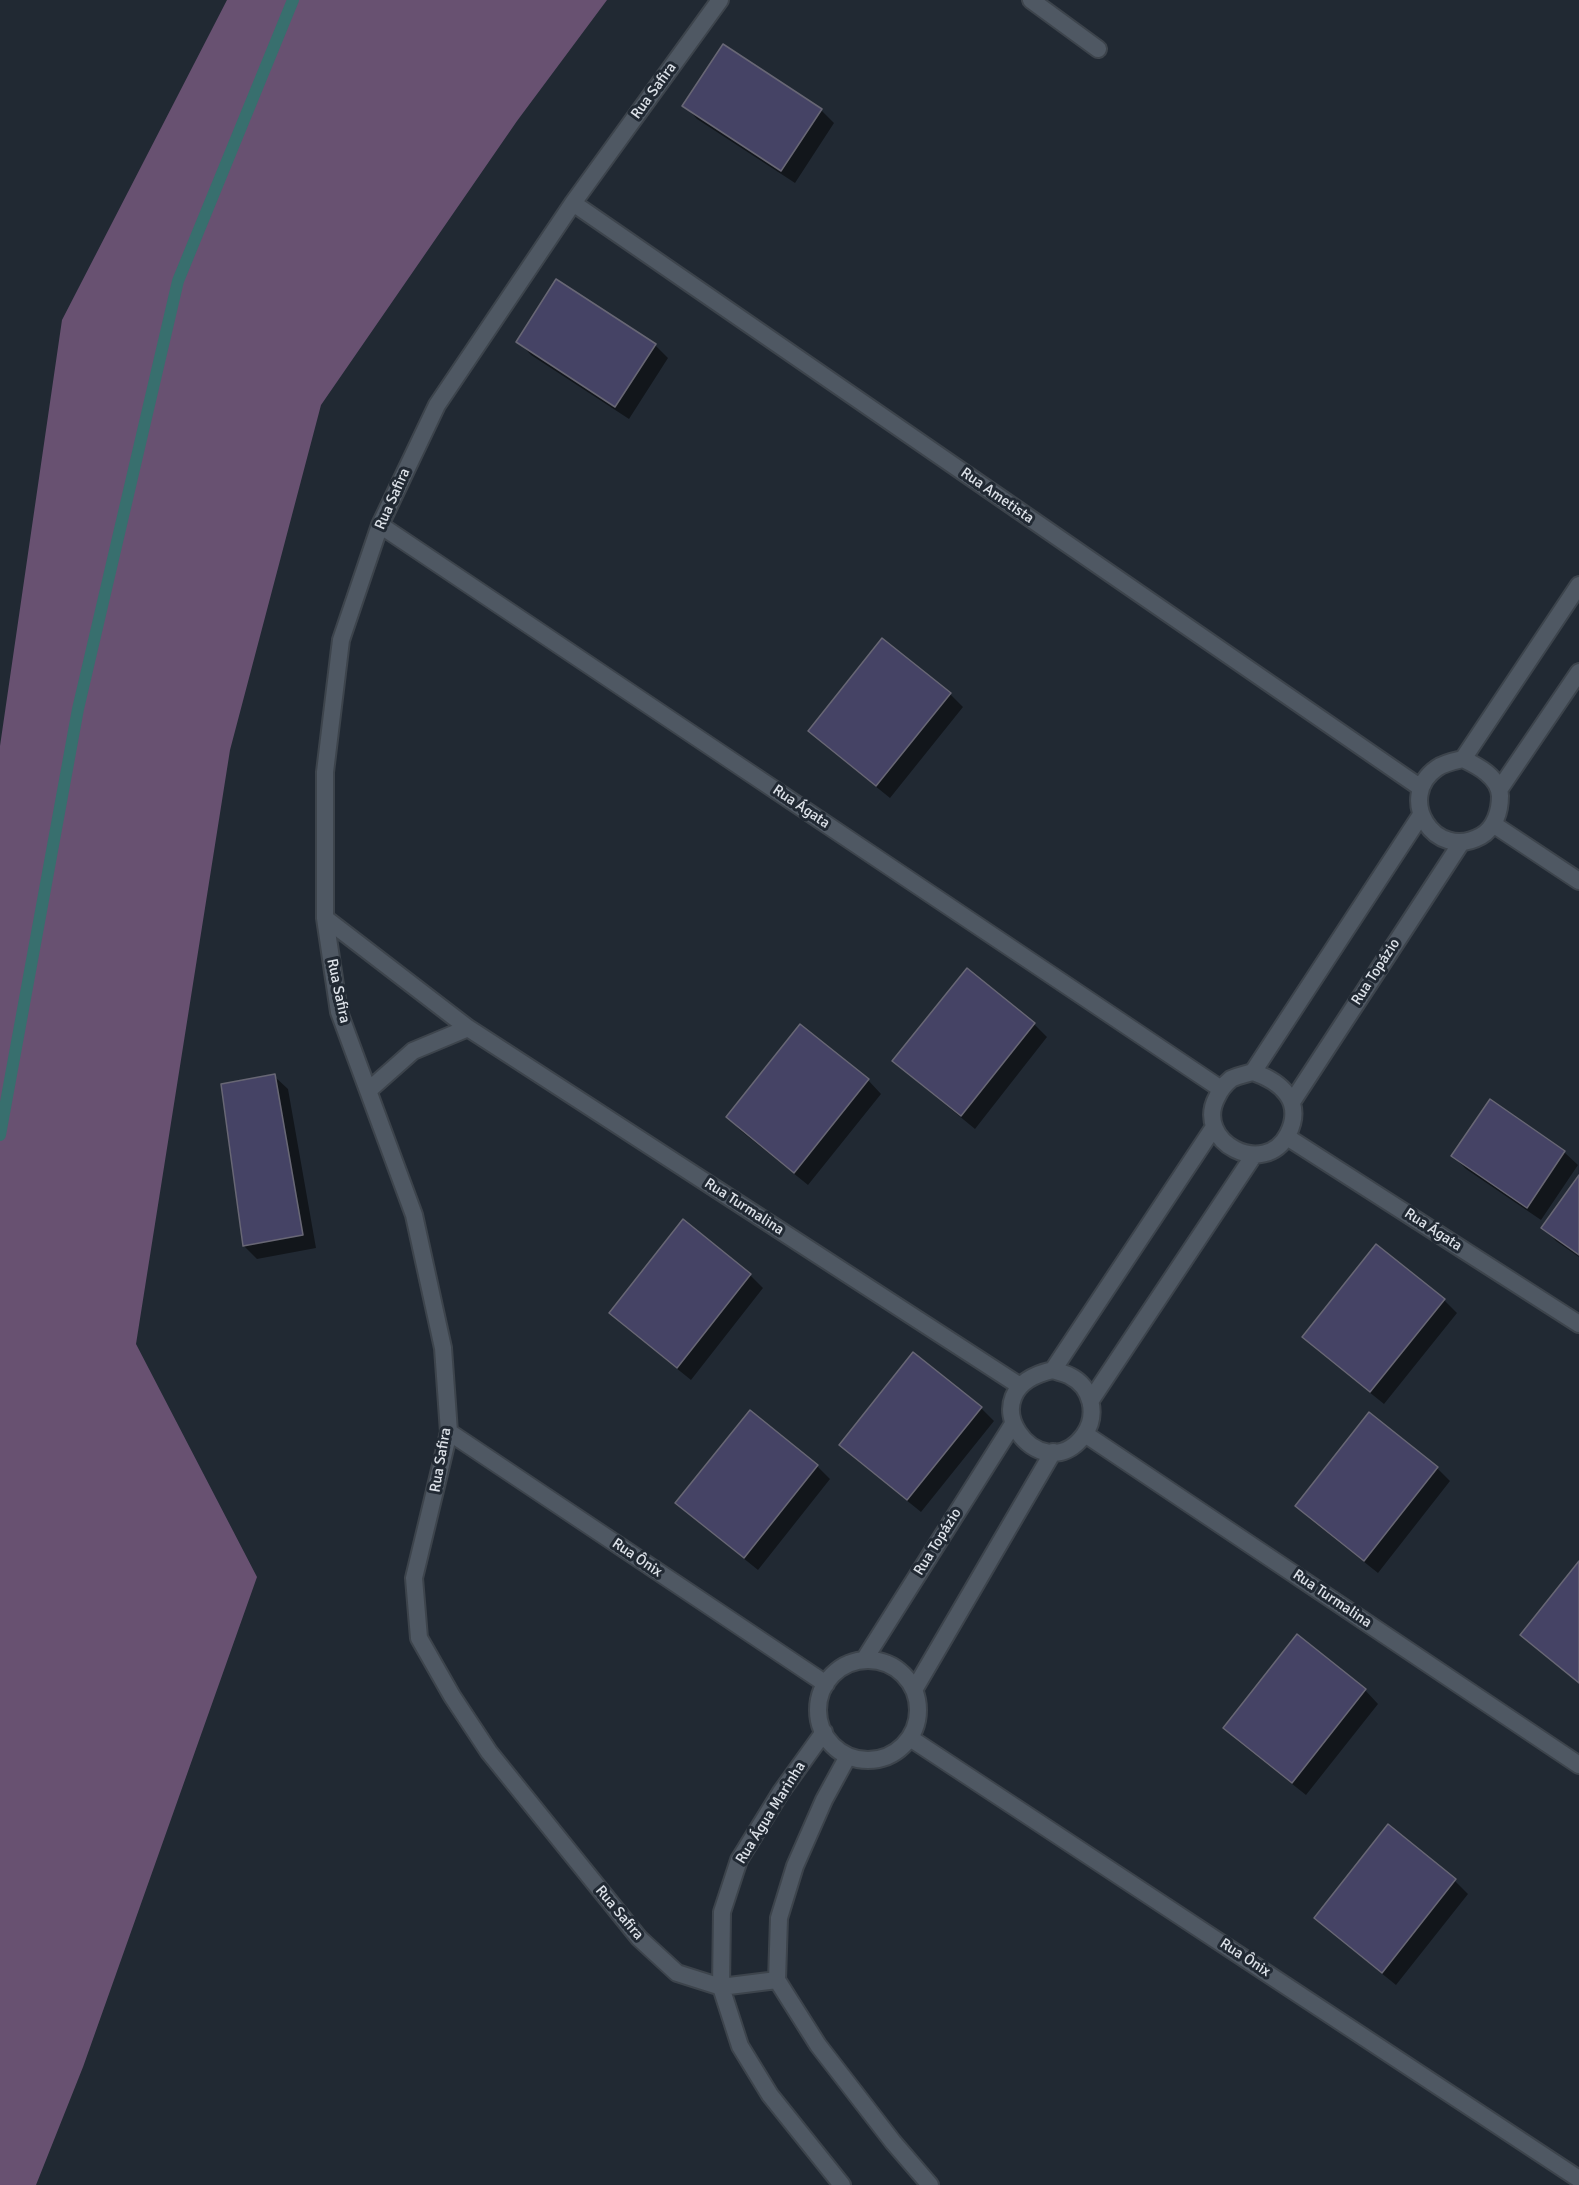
<!DOCTYPE html>
<html>
<head>
<meta charset="utf-8">
<style>
	body { margin:0 }
	canvas { display:block; background:#212933 }
</style>
</head>
<body>
<canvas width="1579" height="2185"></canvas>
<script>
const c = document.querySelector('canvas').getContext('2d');
c.lineJoin = 'round';
function paint(path, color) {
  c.fillStyle = color;
  c.fill(path, 'evenodd');
}
function trace(path, color, width, dash) {
  c.strokeStyle = color;
  c.lineWidth = width;
  c.lineCap = dash ? 'butt' : 'round';
  c.setLineDash(dash || []);
  c.stroke(path);
}
function label(font, color, halo, rows, align = 'center') {
  c.font = font + ' Signika,sans-serif';
  c.lineWidth = 6;
  c.setLineDash([]);
  c.textBaseline = 'middle';
  c.strokeStyle = halo;
  c.fillStyle = color;
  for (const [text, x, y, turn = 0] of rows) {
    c.save();
    c.translate(x, y);
    c.rotate((+turn || 0) * Math.PI / 180);
    c.textAlign = isNaN(turn) ? turn : align;
    if (halo) c.strokeText(text, 0, 0);
    c.fillText(text, 0, 0);
    c.restore();
  }
}
paint(new Path2D(`
	M227,0H607L517,121L321,405L230,750L136,1344L257,1577L83,2067L36,2185H0V746L62,320Z`), '#685171');
paint(new Path2D(`
	M684,105L821,110L834,123L795,183L697,119Z
	M518,341L655,345L668,358L629,419L531,355Z
	M950,694L963,707L890,798L823,744L810,731Z
	M1034,1024L1047,1037L975,1129L908,1074L894,1061Z
	M274,1076L288,1089L316,1248L257,1259L244,1246Z
	M868,1080L881,1094L808,1185L741,1131L728,1117Z
	M1564,1152L1578,1165L1541,1220L1466,1169L1453,1156Z
	M1579,1178V1257L1556,1241L1543,1227Z
	M1377,1246L1444,1300L1457,1313L1384,1404L1317,1350L1304,1337Z
	M750,1275L763,1288L691,1380L624,1326L611,1312Z
	M981,1408L994,1421L921,1512L854,1458L841,1445Z
	M817,1466L830,1479L758,1570L691,1516L677,1503Z
	M1437,1468L1450,1481L1378,1573L1310,1519L1297,1506Z
	M1579,1563V1683L1522,1635Z
	M1365,1690L1378,1704L1306,1795L1238,1741L1225,1727Z
	M1388,1826L1455,1881L1468,1894L1396,1985L1329,1931L1316,1918Z`), '#0007');
trace(new Path2D(`
	M0,1135L78,709L178,281L293,0`), '#386f6e', 12);
const building = new Path2D(`
	M723,44L822,109L781,171L682,106Z
	M556,279L656,344L615,407L516,342Z
	M882,638L951,693L876,786L808,731Z
	M967,968L1035,1023L961,1116L892,1061Z
	M800,1024L869,1079L794,1173L726,1117Z
	M275,1074L303,1235L243,1246L221,1084Z
	M1490,1099L1565,1151L1527,1208L1451,1156Z
	M1579,1175V1255L1541,1228Z
	M683,1219L751,1274L677,1368L609,1313Z
	M1376,1244L1445,1299L1370,1392L1302,1337Z
	M913,1352L982,1407L907,1500L839,1445Z
	M750,1410L818,1465L744,1558L675,1503Z
	M1369,1412L1438,1467L1364,1561L1295,1506Z
	M1579,1561V1683L1520,1635Z
	M1297,1634L1366,1689L1292,1783L1223,1728Z
	M1388,1824L1456,1879L1382,1973L1314,1918Z`);
paint(building, '#454365');
trace(building, '#686775', 1.5);
const minor = new Path2D(`
	M720,0L573,203L437,405L380,525L341,640L325,772V918L339,1012L414,1215L443,1348L449,1432L414,1578L419,1638L452,1696L489,1752L639,1938L677,1973L721,1987L777,1980
	M1031,0L1098,49
	M573,203L1421,788
	M380,525L1221,1089
	M1463,759C1478,766 1499,777 1500,796C1500,811 1495,828 1481,836C1434,862 1395,797 1437,768C1444,763 1454,761 1463,759Z
	M1463,759L1579,585
	M1499,790L1579,672
	M1493,824L1579,881
	M325,918L468,1028L1020,1386
	M1253,1072L1421,815
	M1253,1072C1282,1082 1304,1102 1288,1134C1265,1179 1193,1142 1217,1097C1220,1090 1225,1084 1231,1079C1237,1076 1246,1074 1253,1072Z
	M369,1090L413,1051L468,1028
	M1292,1102L1461,843
	M1287,1137L1579,1324
	M1053,1370L1214,1127
	M1053,1370C1058,1372 1065,1373 1070,1376C1092,1387 1098,1415 1084,1435C1041,1494 962,1390 1053,1370Z
	M1091,1400L1254,1155
	M449,1432L826,1684
	M1085,1434L1579,1765
	M864,1660L1013,1424
	M818 1710a50 50 0 1 1 100 0a50 50 0 1 1-100 0Z
	M914,1690L1053,1452
	M824,1732L781,1792L739,1860L722,1912L721,1987L740,2046L770,2095L842,2185
	M910,1738L1579,2179
	M848,1756L824,1800L795,1866L779,1918L777,1980L818,2045L893,2142L930,2185`);
trace(minor, '#3d444c', 20);
trace(minor, '#4f5863', 16);
label('15px', '#dde2e9', '#212933', [
	["Rua Safira",654,91,-54],
	["Rua Ametista",997,496,35],
	["Rua Safira",393,499,-66],
	["Rua Ágata",801,807,34],
	["Rua Topázio",1376,972,-57],
	["Rua Safira",338,991,78],
	["Rua Turmalina",744,1207,33],
	["Rua Ágata",1433,1230,33],
	["Rua Safira",441,1460,-80],
	["Rua Topázio",938,1542,-58],
	["Rua Ônix",637,1558,34],
	["Rua Turmalina",1332,1599,34],
	["Rua Água Marinha",771,1813,-58],
	["Rua Safira",619,1913,50],
	["Rua Ônix",1245,1958,33]
]);
</script>
</body>
</html>
